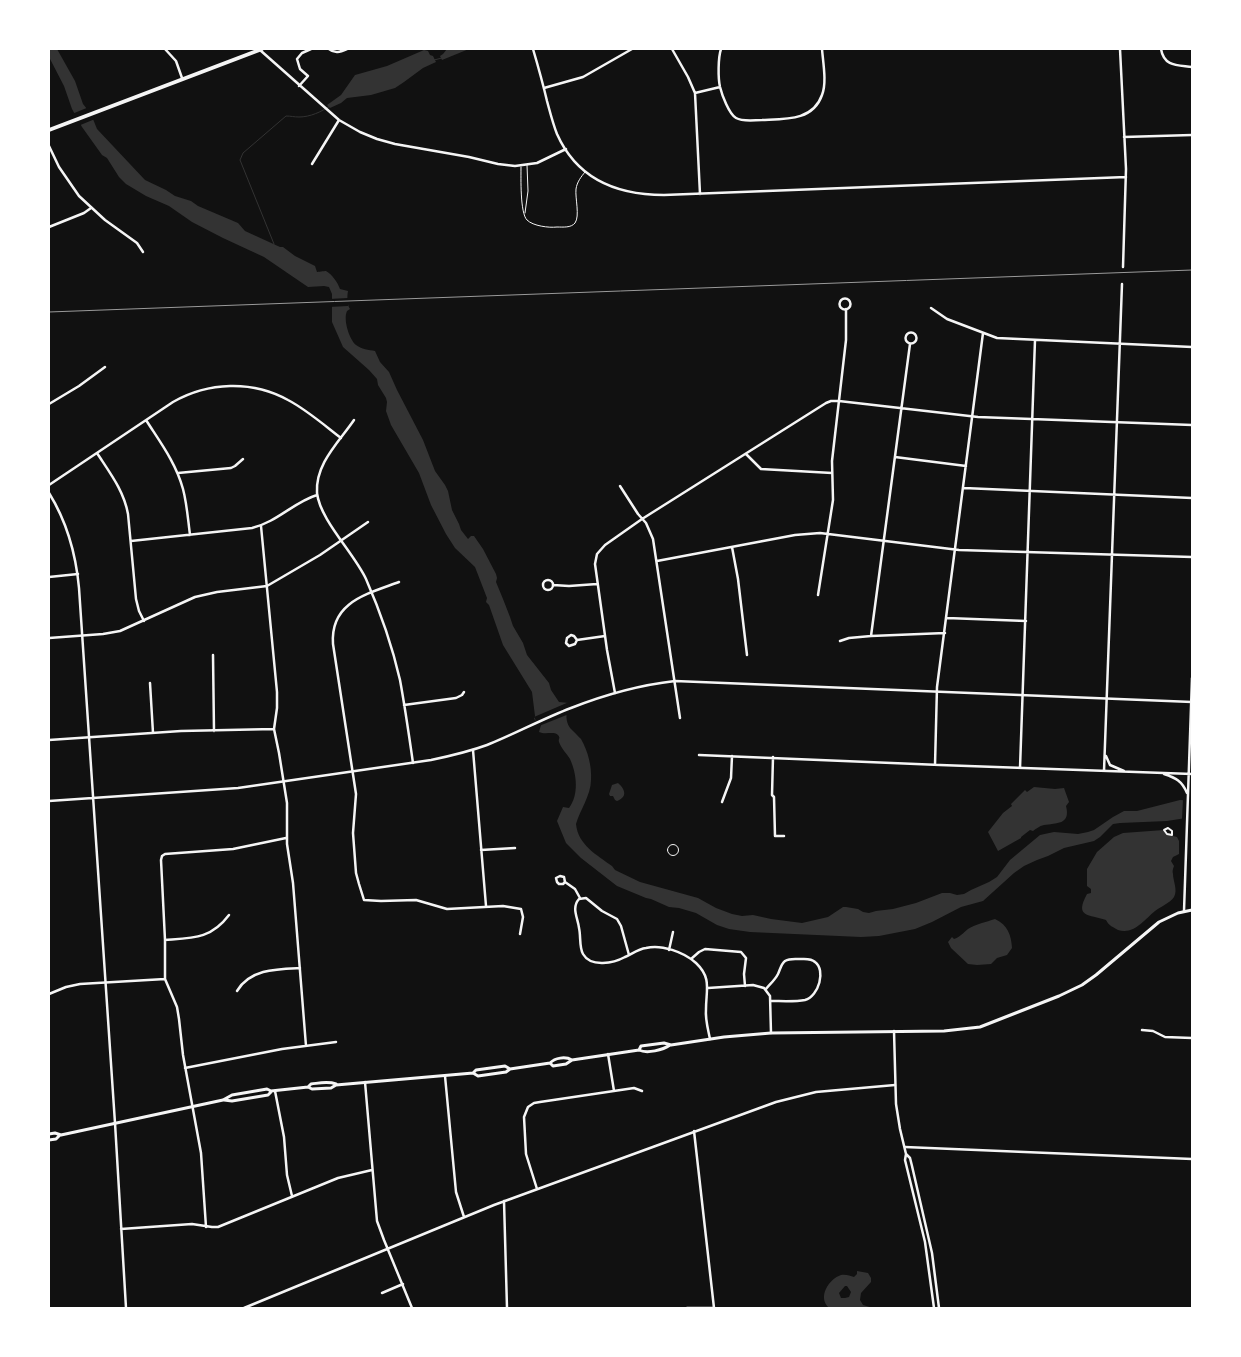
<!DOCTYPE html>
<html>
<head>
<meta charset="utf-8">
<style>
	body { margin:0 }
	#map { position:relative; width:1241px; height:1357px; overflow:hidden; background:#111; font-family:Raleway,sans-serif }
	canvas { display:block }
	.frame { position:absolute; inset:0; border:50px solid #fff; pointer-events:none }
</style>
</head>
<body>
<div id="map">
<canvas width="1241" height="1357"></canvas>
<div class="frame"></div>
</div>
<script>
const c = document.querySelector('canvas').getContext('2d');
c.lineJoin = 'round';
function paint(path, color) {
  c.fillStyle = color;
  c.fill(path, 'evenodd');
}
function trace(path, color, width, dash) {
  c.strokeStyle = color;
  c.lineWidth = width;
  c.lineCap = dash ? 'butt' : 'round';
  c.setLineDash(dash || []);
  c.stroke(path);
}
paint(new Path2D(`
	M49,49H57L75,81L83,104L91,114L97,129L145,180L166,190L175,196L191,201L198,206L238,223L245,231L280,247H283L295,256L315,266L317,272C318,272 324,271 326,271C332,274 338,283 340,289L348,291C347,296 347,305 350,309L347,311C343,319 349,339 356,345C361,349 369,350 375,351L380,362L389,372L397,390L423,440L435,471L445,485L448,491L452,510L459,524L461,530L468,539L471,536H474L483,549L496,574L497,578L496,582L503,599L510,617L513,626L523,643L527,655L549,683L551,690L559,702L569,703C566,713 564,723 573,731C576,734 578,736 581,739C588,751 592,767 591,780C591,795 580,810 576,824C578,845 597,855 612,866L615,870L640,882L698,898L716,908L732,914L742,916L753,915L771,919L802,923L828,917L843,907H846L858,909L863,912L869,913L876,911L893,909L916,903L942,893H950L957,895L964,894L971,890L989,882L997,877L1010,860L1040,835L1054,832L1078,834L1088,832L1094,830L1113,817L1124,811H1137L1180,800L1192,801V817L1167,821L1120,823L1113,824L1100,837L1094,841L1064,848L1048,856L1037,860L1024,866L1014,873L983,901L961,907L932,922L915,929L879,936L861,937L750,932L729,929L717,925L696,913L679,908L669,907L651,899L646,898L617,886L581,858L566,843L557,821L563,807L569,808C579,795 577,774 570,759C567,754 561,748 559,742C558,738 561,739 558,735C554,731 545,735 539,732L541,725L534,719L535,716L532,692L503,645L489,605L486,602L487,598L475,567L455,548L446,534L431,505L419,473L391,425L386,411L387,402L386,398L378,385L377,379L369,370L343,347L332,322V294L329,287L324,286L308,287L264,257L223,238L192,222L169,206L146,196L126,184L119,177L107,158L102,155L82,127L72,109L64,86L49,57Z
	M447,49H469L442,60L440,56L443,54Z
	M424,50L428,51L430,55L433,56L436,62L423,68L404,82L395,88L371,95L347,98L341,103L330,108L327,105L341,95L355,75L387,66Z
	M618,783C625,789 628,797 617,801L615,800L613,796H610L609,794L612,785Z
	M1034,787L1055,789L1064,788L1069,802L1066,806C1071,825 1056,823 1044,825C1039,826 1036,829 1033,831L1030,830L1021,837V838L998,851L988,832L1003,813L1012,806L1011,804L1025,790L1027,792Z
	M1164,830L1169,835L1177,837L1179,841V854L1173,857L1171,861L1174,866C1173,869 1172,871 1173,874C1173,881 1178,890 1174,897C1170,903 1160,907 1155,911C1144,920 1134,935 1118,930C1113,927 1109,926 1106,920C1089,914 1074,918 1087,894L1091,893V889L1087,886V869L1097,852L1114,837L1123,833Z
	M995,919C1008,925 1011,935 1012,948L1007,955L997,958L991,964L977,965L968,964L951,948L948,942L952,937L954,939C960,937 963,933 968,929C976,924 986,922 995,919Z
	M857,1271L868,1273L871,1278V1282L861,1293L860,1300L863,1305L873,1308H829C817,1297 829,1279 841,1275C846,1274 850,1276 854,1277L857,1274ZM845,1286H847L851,1292L849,1297L845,1298H841L839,1293Z`), '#333');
paint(new Path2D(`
	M89,107L93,113L95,119L78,126L72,114Z
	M348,298V306L329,307V299Z
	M569,702L571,709L569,714L539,726L534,717Z
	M1183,799H1192L1191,819H1182Z`), '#111');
trace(new Path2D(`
	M434,60L442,58
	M274,244L240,160L243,153L286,116C291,116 294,117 299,117C310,117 321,112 330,106`), '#333', 1);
trace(new Path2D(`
	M521,167C521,178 520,213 527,220C533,226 549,228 557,227C563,227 571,228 575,223C580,216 575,198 576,189C577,182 581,177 585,172
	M525,213L528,191L527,165
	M667.5 850a5.5 5.5 0 1 1 11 0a5.5 5.5 0 1 1-11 0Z`), '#f5f5f5', 1);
trace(new Path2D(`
	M1168,828L1172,831V835L1167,834L1164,830Z`), '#f5f5f5', 2);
trace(new Path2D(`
	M165,49L176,61L182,78
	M329,49C335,54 340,52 347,49
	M533,49C538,66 543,84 547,101C550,112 553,124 557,134C577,179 617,195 664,195L1126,177
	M672,49L688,77L695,93L700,194
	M721,49C718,58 718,78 720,87C722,95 729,114 736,118C743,122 754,120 762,120C785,119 813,121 822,95C827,83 823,62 822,49
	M1120,49L1126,169L1123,267
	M1161,49C1164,67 1178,65 1192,67
	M260,50L339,120L360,132L377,139L395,144L469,157L498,164L515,166L537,163L566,149
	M299,86L308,76L300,69L297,59L302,53L311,49
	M544,88L583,77L632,49
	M695,93L720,87
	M1124,137L1192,135
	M49,146L59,167L79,196L105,220L137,243L143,252
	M312,164L339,120
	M49,227L84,213L91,208
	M839.5 304a5.5 5.5 0 1 1 11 0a5.5 5.5 0 1 1-11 0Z
	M931,308L947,319L997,338L1192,347
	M905.5 338a5.5 5.5 0 1 1 11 0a5.5 5.5 0 1 1-11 0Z
	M49,404L79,386L105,367
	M146,420C160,442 176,463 183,489C187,504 188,520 190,535
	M354,420C339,442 315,464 317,493C320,520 354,553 366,579C380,611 392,645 400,680C405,707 409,735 413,763
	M97,453C110,473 124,491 128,514L136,599L139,611L144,621
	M746,454L761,469L832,473
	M895,457L966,466
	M178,473L231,468L235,466L243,459
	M49,485L173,402C208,382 252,380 288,400C307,410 324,425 341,438
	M620,486L638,514L646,523L653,539L680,718
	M964,488L1192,498
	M261,526L277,692V708L274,729L279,753L287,803V844L293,883L306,1046
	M131,541L252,528C277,522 294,502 317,495
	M732,547L738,579L747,655
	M657,561L795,535L820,533L959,550L1192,557
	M49,577L78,574
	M543 585a5 5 0 1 1 10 0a5 5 0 1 1-10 0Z
	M399,582C367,594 330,602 333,644L356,794L353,833L356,873L359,884L364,900L381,901L416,900L447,909L503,906L521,909L523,917L520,934
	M553,585L569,586L597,584
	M818,595L833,500L832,461L846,340V309
	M947,618L1026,621
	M871,636L910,344
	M49,638L103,634L120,631L195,597L217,592L267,586L320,555L368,522
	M577,640L575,644L569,646L566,643L567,638L571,635L574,636L577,640L605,636
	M840,641L849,638L871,636L945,633
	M213,655L214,731
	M150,683L153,733
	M615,693L607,650L595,564L597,554L605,545L642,519L826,403L831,401H839L978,417L1192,425
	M404,705L456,698L462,695L464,692
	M49,740L181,731L274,729
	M473,750L486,906
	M699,755L940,765L1192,774
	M1106,756L1110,765L1124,771
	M773,757L772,795L774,797L775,836H784
	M935,765L937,687L983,333
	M1020,768L1035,340
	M1104,771L1122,284
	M1164,774C1176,778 1182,781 1187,793
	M722,802L731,778L732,756
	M481,850L515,848
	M565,882L563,884H559L557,882L556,878L560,876L564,877L565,882L575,889L580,898
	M1184,911L1192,678
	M165,940C193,938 211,939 229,915
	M669,950L673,932
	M629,955L621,926L617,919L602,911L586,898L579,899C571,908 578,918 579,928C581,936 579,947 583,954C591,968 614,963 625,957C632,954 638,949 646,948C661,944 684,952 696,963C712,978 706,990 706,1009C705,1019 708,1029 710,1039
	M691,959L699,952L705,949L741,952L746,958L744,974L745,986
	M708,988L753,985L764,988L770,996L771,1033
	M766,989C770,984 775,980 778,974C780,970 781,964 785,961C790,958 795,959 800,959C805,959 811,958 815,962C826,970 819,996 805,1000C795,1002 781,1001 771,1001
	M237,991C250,969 277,969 300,968
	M49,994L66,987L80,984L165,979
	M1142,1030L1153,1031L1165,1037L1192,1038
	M608,1054L614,1091
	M185,1068L282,1049L336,1042
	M445,1076L456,1192L464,1217
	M365,1082L377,1221L384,1240L412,1308
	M275,1091L284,1137L287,1175L292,1196
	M115,1123L126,1308
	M694,1131L714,1308
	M905,1147L1192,1159
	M537,1189L526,1154L524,1117L528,1107L534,1103L540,1102L634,1088L642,1091
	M504,1201L507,1308
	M206,1227L201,1153L183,1055L179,1019L177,1007L165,979V940L161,860L162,856L165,854L233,849L286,838
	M121,1229L192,1224L212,1227H218L338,1178L372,1170
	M382,1293L403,1284
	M244,1308L494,1205L776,1102L816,1092L895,1085
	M687,1308H714`), '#f5f5f5', 2.5);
trace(new Path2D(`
	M49,493C67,522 76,555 79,588L115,1123
	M49,801L238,788L431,760C450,756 468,752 487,745C515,734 542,719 571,708C604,695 640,685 675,681L1192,702
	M894,1031L896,1104L900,1129L906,1154L910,1158L912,1166L932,1253L939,1308
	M906,1154L905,1160L925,1242L934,1308`), '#f5f5f5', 2.5);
trace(new Path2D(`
	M639,1050L641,1046L664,1043L671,1045L724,1037L771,1033L944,1031L980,1027L1059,996L1082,985L1096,975L1159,922L1178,913L1192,910
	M550,1063C555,1058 565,1056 572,1060L639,1050C647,1054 663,1050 670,1045
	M473,1073L476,1070L505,1066L510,1069
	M308,1087L311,1084C320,1083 328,1081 336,1084
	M224,1100L232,1101L268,1095L271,1092
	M49,1134L55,1133L61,1135L223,1100L232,1095L267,1089L271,1091L308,1087L312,1089L331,1088L336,1085L473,1073L478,1076L506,1072L510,1069L550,1063L553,1066L566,1064L572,1060
	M49,1140L56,1139L60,1135`), '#f5f5f5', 3);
trace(new Path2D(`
	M49,130L262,49`), '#f5f5f5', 4);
trace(new Path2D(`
	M49,312L1192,270`), '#9a9a9a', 1);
</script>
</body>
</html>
